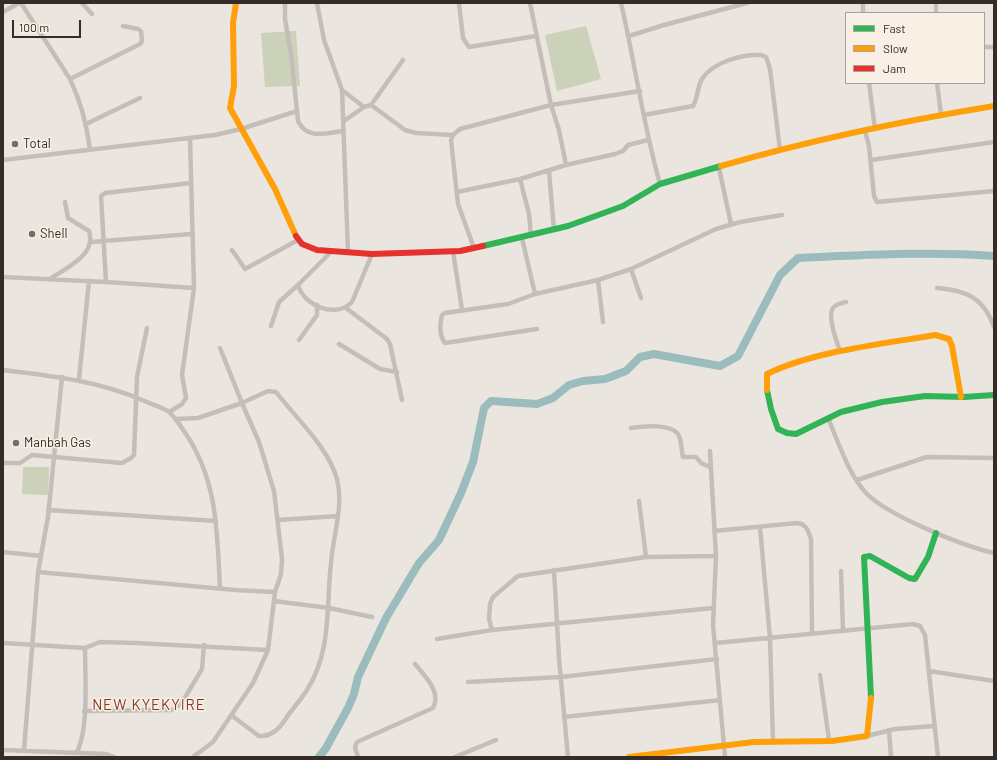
<!DOCTYPE html>
<html>
<head>
<meta charset="utf-8">
<style>
	body { margin:0 }
	#map { position:relative; width:997px; height:760px; overflow:hidden; background:#ebe5df; font-family:Barlow,sans-serif }
	canvas { display:block }
	.frame { position:absolute; inset:0; border:4px solid #352b27; pointer-events:none }
	.legend { position:absolute; left:845px; top:12px; width:140px; height:72px; box-sizing:border-box; background:#f9f0e5; border:1px solid #aba199; margin:0; padding:5px 7px; list-style:none; font-size:12px; color:#352b27 }
	.legend li { display:flex; align-items:center; gap:8px; height:20px }
	.legend b { width:20px; border:1px solid #aba199 }
	.scale { position:absolute; left:12px; top:20px; width:69px; height:18px; box-sizing:border-box; border:2px solid #352b27; border-top:0; padding-left:5px; font-size:12px; line-height:14px; white-space:nowrap; color:#352b27; -webkit-text-stroke:3px #f9f0e5; paint-order:stroke }
</style>
</head>
<body>
<div id="map">
<canvas width="997" height="760"></canvas>
<div class="frame"></div>
<ul class="legend">
<li><b style="height:5px;background:#30b455"></b>Fast</li>
<li><b style="height:5px;background:#ff9f0a"></b>Slow</li>
<li><b style="height:5px;background:#e5322d"></b>Jam</li>
</ul>
<div class="scale">100 m</div>
</div>
<script>
const c = document.querySelector('canvas').getContext('2d');
c.lineJoin = 'round';
function paint(path, color) {
  c.fillStyle = color;
  c.fill(path, 'evenodd');
}
function trace(path, color, width, dash) {
  c.strokeStyle = color;
  c.lineWidth = width;
  c.lineCap = dash ? 'butt' : 'round';
  c.setLineDash(dash || []);
  c.stroke(path);
}
function label(font, color, halo, rows, align = 'center') {
  c.font = font + ' Barlow,sans-serif';
  c.lineWidth = 3;
  c.setLineDash([]);
  c.textBaseline = 'middle';
  c.strokeStyle = halo;
  c.fillStyle = color;
  for (const [text, x, y, turn = 0] of rows) {
    c.save();
    c.translate(x, y);
    c.rotate((+turn || 0) * Math.PI / 180);
    c.textAlign = isNaN(turn) ? turn : align;
    if (halo) c.strokeText(text, 0, 0);
    c.fillText(text, 0, 0);
    c.restore();
  }
}
paint(new Path2D(`
	M586,26L601,79L557,91L545,35Z
	M296,31L300,86L265,87L261,33Z
	M23,467H49L48,495L22,494Z`), '#ccd1b9');
trace(new Path2D(`
	M319,757L326,748L348,708L354,694L358,677L386,618L419,563L439,540L461,493L473,462L484,408L491,401L537,404L553,398L569,385L583,381L605,379L626,371L640,357L654,354L720,366L738,356L780,275L798,258C864,255 928,251 994,256`), '#9bbcbc', 8);
trace(new Path2D(`
	M21,3L70,79C81,102 87,125 90,150
	M82,3L92,14
	M285,3V19L291,53L298,121C307,140 326,133 343,131
	M317,3L324,40L342,90L348,252
	M459,3L463,38L469,47L536,36
	M621,3C635,63 643,124 660,184
	M863,3V13
	M936,3V13
	M3,12L19,3
	M629,36L664,25L747,3
	M984,47H994
	M70,79L140,44L142,41L141,31L138,29L123,26
	M869,83L875,129
	M937,83L941,114
	M342,90L364,107
	M371,105L405,130L416,133L453,135
	M644,115L693,106C698,98 697,87 702,79C713,62 742,54 761,55L766,57L770,69L780,150
	M344,121L364,107L371,105L403,60
	M86,124L140,98
	M865,131L869,146L874,196L877,202L994,191
	M3,160L215,135L241,129L297,111
	M871,160L994,142
	M566,165L615,154L623,151L628,145L648,140
	M719,168L731,224
	M549,171L554,230
	M520,179L529,214L531,236
	M191,183L105,193L101,196L106,282L194,288
	M457,192L520,179L566,165L559,130L551,105L530,3
	M522,238L535,294
	M91,242L191,234
	M474,248L458,204L451,140L453,135L460,129L551,105L640,91
	M232,250L245,269L298,240
	M453,251L462,310
	M331,252L298,285C304,306 336,319 352,302L372,254
	M631,269L641,298
	M3,277L106,282
	M50,279C66,268 97,255 89,231L68,218L65,202
	M598,280L603,322
	M937,288C966,290 984,298 994,327
	M346,308L387,339L390,344L402,400
	M271,326L279,302L298,285
	M537,329L445,343C439,335 440,323 442,315L445,313L508,304L535,294L598,280L631,269L716,229L740,222L782,215
	M299,340L317,315V305
	M339,344L380,369L397,372
	M220,348L242,403L268,391L276,392C296,418 328,447 337,479C344,506 333,535 331,563C326,606 332,651 307,690C302,698 295,706 289,714C282,725 274,737 259,736L231,715
	M840,351C837,343 826,313 834,307C836,304 842,303 846,302
	M3,370C54,376 100,381 147,402C154,405 163,408 169,412C176,418 181,427 186,434C218,482 217,533 220,588
	M79,379L89,281
	M169,412L182,404L186,398L182,375L194,288L190,138
	M828,418C838,441 849,476 867,494C889,516 963,546 994,553
	M631,428C643,426 673,423 679,436C682,442 681,450 683,457H696L701,463L710,467
	M710,451L716,556L713,625L725,757
	M4,463H20L32,455L122,463L131,458L134,455L137,377L147,328
	M857,480L927,457L994,458
	M639,501L646,557
	M48,510L216,521
	M278,520L338,516
	M760,527L770,638L773,741
	M714,531L797,523C807,524 808,531 811,539L812,634
	M3,552L41,556
	M554,570L559,658L568,757
	M841,571L843,631
	M38,572L235,590L275,592L281,574L282,559L274,491L259,442L242,403L198,418L176,419
	M274,601L329,608L372,617
	M492,630L489,619L490,604L493,597L518,576L646,557L716,556
	M437,639L492,630L713,608
	M3,643L85,648L100,642L136,643L268,650
	M716,643L913,624L920,626L925,635L938,757
	M929,671L994,681
	M820,675L829,740
	M468,682L561,677L717,659
	M84,711L172,710L181,704L202,669L204,645
	M564,717L720,700
	M889,730L891,757
	M867,736L895,729L935,726
	M3,750L106,754L114,757
	M24,750L38,572L48,517L62,377
	M77,752C89,728 85,676 85,648
	M193,757L213,742L253,683L268,650L275,592
	M358,757L355,747L357,742L433,708C442,692 424,675 415,664
	M455,757L496,740`), '#c5beb8', 4.5);
trace(new Path2D(`
	M483,246L568,226L623,206L660,184L721,166
	M767,390L771,409L778,429L787,433L796,434L841,412L882,402L925,396L964,397L994,395
	M871,698L864,557L870,556L909,578L915,579L928,557L936,533`), '#30b455', 6);
trace(new Path2D(`
	M236,3L233,23L234,86L230,108L275,189L296,236
	M721,166C811,140 902,121 994,106
	M767,390V374C814,351 883,344 935,335L949,339L952,346L961,397
	M629,757L754,742L832,741L867,736L871,698`), '#ff9f0a', 6);
trace(new Path2D(`
	M296,236L302,244L317,250L372,254L460,251L483,246`), '#e5322d', 6);
for (const [x, y, r, color] of [
	[15,144,4,"#756c67"],
	[32,234,4,"#756c67"],
	[16,443,4,"#756c67"]
]) {
  const dot = new Path2D();
  dot.arc(x, y, r, 0, 2 * Math.PI);
  c.fillStyle = color;
  c.fill(dot);
  trace(dot, '#f9f0e5', 1.5);
}
label('13px', '#352b27', '#f9f0e5', [
	["Total",23,144],
	["Shell",40,234],
	["Manbah Gas",24,443]
], 'left');
c.letterSpacing = '1px';
label('15px', '#823921', '#f9f0e5', [
	["NEW KYEKYIRE",149,705]
]);
c.letterSpacing = '0px';
</script>
</body>
</html>
